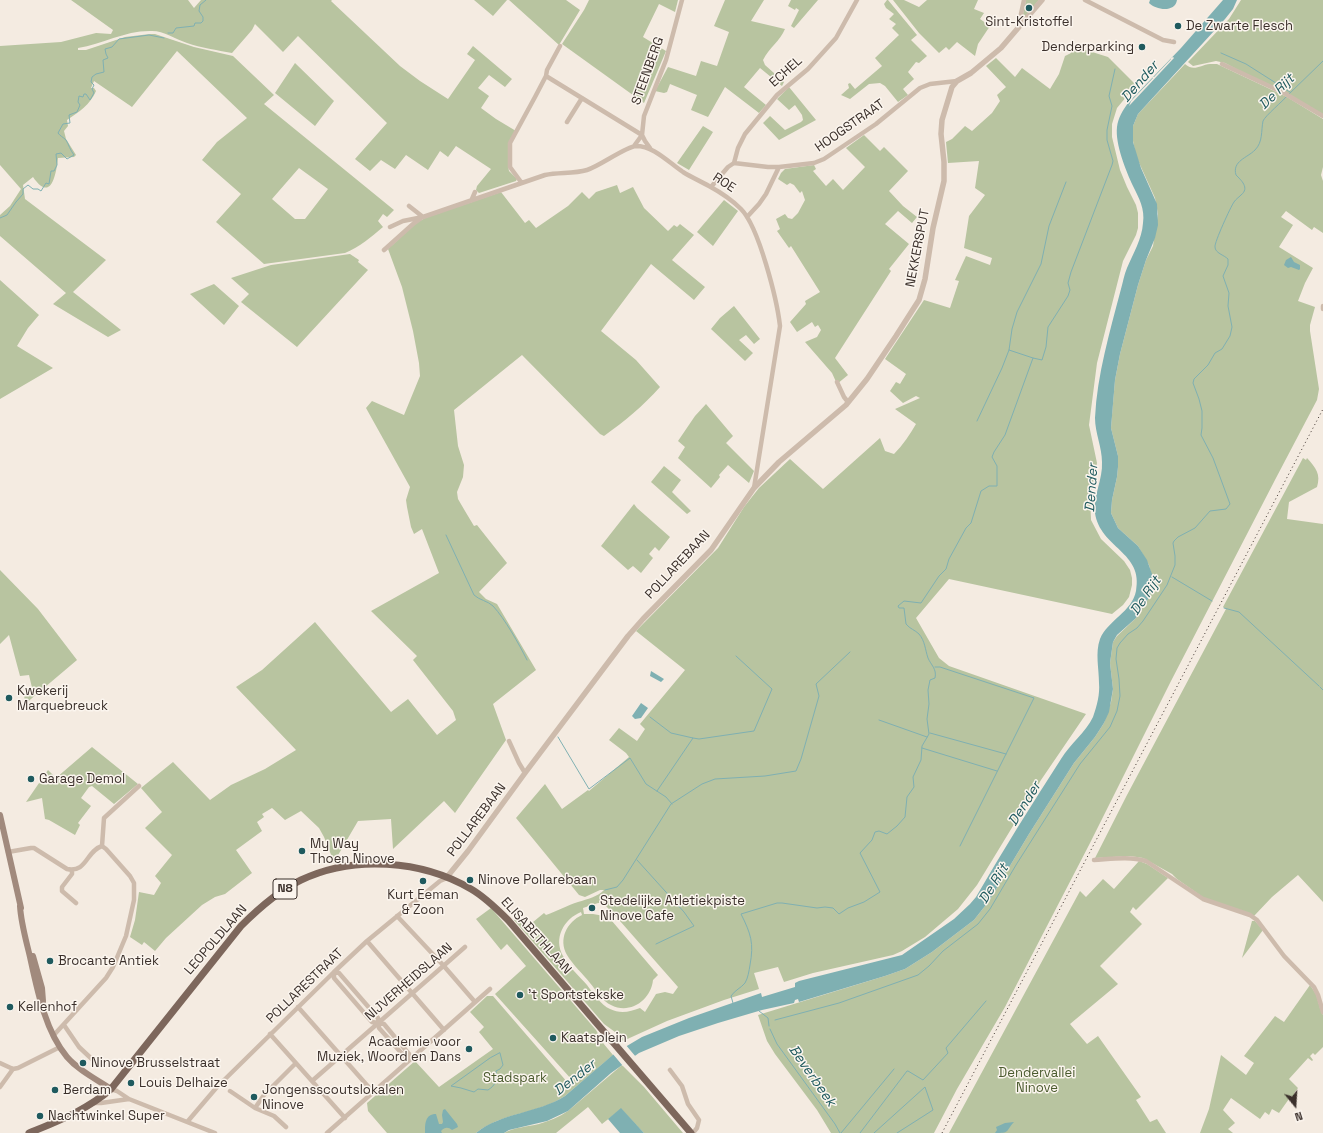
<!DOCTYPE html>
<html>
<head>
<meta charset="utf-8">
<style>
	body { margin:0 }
	#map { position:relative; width:1323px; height:1133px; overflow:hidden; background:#f4ebe1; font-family:"Space Grotesk",sans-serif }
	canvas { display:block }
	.north { position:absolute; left:1275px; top:1085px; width:40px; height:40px; -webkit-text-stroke:3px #fbf5ee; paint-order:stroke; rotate:162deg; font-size:11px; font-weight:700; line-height:16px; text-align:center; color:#3b302b }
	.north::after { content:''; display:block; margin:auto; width:14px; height:18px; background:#3b302b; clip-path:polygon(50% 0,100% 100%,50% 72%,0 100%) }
</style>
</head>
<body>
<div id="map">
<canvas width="1323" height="1133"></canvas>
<div class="north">N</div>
</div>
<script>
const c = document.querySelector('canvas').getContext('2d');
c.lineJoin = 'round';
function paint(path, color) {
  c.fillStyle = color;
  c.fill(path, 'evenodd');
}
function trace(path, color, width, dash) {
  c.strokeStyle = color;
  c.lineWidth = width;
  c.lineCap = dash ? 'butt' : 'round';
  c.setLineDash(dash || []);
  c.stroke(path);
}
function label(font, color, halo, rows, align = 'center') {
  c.font = font + ' "Space Grotesk",sans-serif';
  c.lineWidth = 3;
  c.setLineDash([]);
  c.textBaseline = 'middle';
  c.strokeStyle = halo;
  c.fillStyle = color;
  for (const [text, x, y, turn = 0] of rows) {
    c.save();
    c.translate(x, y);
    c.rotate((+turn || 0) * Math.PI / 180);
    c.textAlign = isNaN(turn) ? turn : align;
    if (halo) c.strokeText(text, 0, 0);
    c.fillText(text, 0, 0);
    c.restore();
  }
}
paint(new Path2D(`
	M71,0H188L194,8L201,0H332L331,1L400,66L420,81L448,99L475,60L467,54L473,46L512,79L505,87L489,75L478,88L489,96L481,108L496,119L516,131L508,145L509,151L508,165L509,171L517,179L516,181L479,193L476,190L477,186L491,169L456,146L448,157L440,151L428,170L406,155L395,169L381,160L370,171L355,159L387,123L298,36L283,52L255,24L252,30L232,53C217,50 201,48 187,43C175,39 164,31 152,31C126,30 103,44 78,48V50H86L125,37L150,34H155L194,47L233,56L274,95L264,104L394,210L387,217L383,214L378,221L383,227C371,237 360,247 345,253L264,264L216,222L241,194L202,160L217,142L247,118L177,51L132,107L94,81L91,88H94L96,91C90,105 79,112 67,120L68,126L64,131L66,139L76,155L74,157L58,158C56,175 51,203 33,177L23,185L25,199L106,260L73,292L121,330L108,337L53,304L66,293L0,236V215L10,206L21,189L0,165V46L61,42L96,33L111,34L113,30ZM299,168L328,189L305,219H295L272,199Z
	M474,0H507L493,16Z
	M509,0H566L580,10L559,45Z
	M589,0H678L675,12L659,4L643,37L666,51L644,103L562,44L584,10Z
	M725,0H764L751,21L785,29C780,41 769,48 763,60L765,65L784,82L782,86L760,68L744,87L766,105L759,113L725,87L708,117L691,110L697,95L670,84L667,92L664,93L655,91L668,67L696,76L701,61L717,66L729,32L714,26Z
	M791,0H818L794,28L791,26L799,10L796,8L795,10L788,6Z
	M887,0H888L917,35L911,40L927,56L919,63L916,62L908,72L914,79L903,89L908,95L898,102L885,86L880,83L869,84L850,99L841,95L849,88L848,84L850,83L855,89L882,66L875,58L899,35L892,28L896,24L889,19L894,14L886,8L884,4Z
	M893,0H904L919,7L927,0H978L974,9L984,13L980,19L990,26L978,44L975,56L957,42L949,50L946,47L939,53L919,33Z
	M1026,0H1039L1025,17H1024L1023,14Z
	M1241,0H1323V115L1225,63L1216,61L1193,66L1188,62L1229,19Z
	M1073,46L1108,57L1136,85L1117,108L1112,124V137L1120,170L1127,187L1136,205L1138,213V228L1136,235L1123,261L1097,363L1089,425L1097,463L1090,497L1091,520L1101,539L1124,561L1130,570L1132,578V585L1129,597L1123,605L1112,614L949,579L916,618L939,658L949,666L1086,714L1041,780L977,885L958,909L925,937L902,951L893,955L813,973L784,982L778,967L754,973L759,989L724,1000L667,1021L623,1041L615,1032L604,1024L514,920L517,917L527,927L544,913L546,915C557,911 568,905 578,902C588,899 597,897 604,890H600L585,897L579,895L516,818L545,784L562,809L588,790L589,791L629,757L626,753L609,740L619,728L637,741L645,729L640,724L685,670L636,631L718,548L744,507L759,488L790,459L823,489L880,438L885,451L894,454C903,445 910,434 916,424L895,409L920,398L916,396L903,403L890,391L896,382L900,384L906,374L885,359L924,300L950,308L959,281L955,280L966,256L990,265L992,258L964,248L969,216L985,195L975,188L979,161L948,163L946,142L952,139L965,126L972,131L992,113L1000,101L997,95L1006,87L986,66L996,58L1015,77L1022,68L1050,89L1059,74L1065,56L1071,53ZM598,903H602L606,906L620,921L678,987L673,994L665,992L656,994L645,1012L640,1008C630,1012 620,1014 610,1009C601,1005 593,993 587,985C579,976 569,967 563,956C553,938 564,919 581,912L582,915C567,922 558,939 567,955C573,965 583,974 590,983C596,990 603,1002 611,1005C630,1015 651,1000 653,980L658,975L606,914L604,916L593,914H584L583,908Z
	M295,63L334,101L315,126L275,93Z
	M1185,64C1194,72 1200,65 1210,64C1212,64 1214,64 1217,64L1287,97L1323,119V167L1321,175L1323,181V233L1314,227L1312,230L1286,211L1281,217L1293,225L1279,247L1313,268L1305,283L1298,301L1315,307L1310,325V331L1319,389L1317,400L1276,478L1171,681L1089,845L1005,1007L957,1089L934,1133H831L817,1110L775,1054L767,1041L758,1015L885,976L905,969L932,952L974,920L989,901L1029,834L1074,763L1095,737L1104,723L1111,702L1113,689L1110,663L1113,642L1117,636L1136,618L1150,596L1152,578L1149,565L1138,546L1118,528L1111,513L1112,500L1117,477L1118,467V456L1111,428L1112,415L1115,380L1120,354L1138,285L1146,260L1153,246L1158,214L1155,198L1136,156L1132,136L1133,126L1138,114Z
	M789,87L816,120L779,140L763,123L770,116L785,130L801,122L803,120L802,115L795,105L789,110L777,99Z
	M703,126L713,132L689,170L677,163Z
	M864,135L880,151L884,147L908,171L889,191L903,206L917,217L912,223L898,211L885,224L909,244L889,269L891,271L835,358L848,375L837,384L832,373L805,342L817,337L821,330L818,325L815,327L812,322L797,332L790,322L806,304L805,301L820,292L791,246L789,248L777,231L780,229L776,219L785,214L788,218L792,219L798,213L805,200L802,191L800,193L794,185L790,183L787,185L778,179L781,173L785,169L814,165L816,169L813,171L826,186L833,179L843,190L865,167L846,148Z
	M617,185L620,193L633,187L644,208L668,231L674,225L677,227L680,224L694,235L672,260L705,287L694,300L651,264L601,331L636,360L660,387C643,406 625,421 604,436L600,434L522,355L454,410L458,446L464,465L463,477L457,492L458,499L465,511L474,526L477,525L507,563L479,592L486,599L497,604L536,670L493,704L506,740L455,813L444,801L393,849L391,819L358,821L334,862L324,837L319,828L301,811L285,820L272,808L262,814L264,817L257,822L262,831L236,850L252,873L225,894L215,897L202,905L166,938L155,951L144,942L142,945L130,937L135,920L139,892L154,895L161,883L155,876L172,855L145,828L162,812L141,788L173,762L210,800L231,785L265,769L296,750L236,687L262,670L315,622L391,712L408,699L437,735L456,720L453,711L413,660L417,656L371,611L439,573L422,529L414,534L411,527L407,507L406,500L410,487L366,408L372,401L404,415L420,376L419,363L413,331L402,287L388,249L416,223L425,218L501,192L525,223L529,220L536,228L568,206L582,192L589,199L596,192Z
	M724,200L738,211L713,246L697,232Z
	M350,254L359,260L358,262L368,270L297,347L241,302L249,294L231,278L271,265Z
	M0,280L39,315L28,328L17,346L53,368L0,399Z
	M214,284L239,306L224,325L190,294Z
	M734,306L760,339L754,344L746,335L739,340L753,353L745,361L711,329L720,318Z
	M706,404L733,436L726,443L754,471L749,483L728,465L719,475L720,477L711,488L678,458L685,447L678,441L695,416Z
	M1303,458L1306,460L1307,458C1316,468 1321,474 1317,487L1289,502L1287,519L1323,524V902L1298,875L1272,897L1254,916L1204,898L1177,879L1172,874L1143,858L1130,856L1095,858L1127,795L1226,609L1223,607Z
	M664,466L681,480L672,492L691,511L687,514L651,482Z
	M634,504L637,508L670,537L659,551L655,547L649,554L653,558L641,573L633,566L628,570L601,546Z
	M0,570L38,609L77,660L25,704L24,694L33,692L29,675L20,676L9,635L0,644Z
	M92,747L138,784L114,804L92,786L89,787L81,798L91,806L78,823L80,825L75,835L49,820L45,819L42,798L26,802L48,770L56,778Z
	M1139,861L1147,864L1168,878L1136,910L1133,907L1130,912L1142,924L1100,966L1118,984L1070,1024L1087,1044L1098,1036L1141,1097L1136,1100L1150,1122L1157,1119L1166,1133H949L1080,891L1086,897L1103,879L1114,889Z
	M491,908L596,1030L603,1043L613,1055L565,1096C536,1115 502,1112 476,1133H387L368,1111L367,1103L415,1061L439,1087L493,1049L479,1032L484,1027L470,1012L487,996H493L568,1083L572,1080L495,994L526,966L507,944L501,950L476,919Z
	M1252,921H1255L1263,930L1242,958Z
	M1310,985L1316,994L1320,1008L1323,1015V1047L1315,1055L1313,1053L1310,1056L1313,1060L1312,1061L1308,1058L1289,1079L1298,1088L1294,1093L1297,1095L1294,1098L1291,1096L1279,1113L1272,1109L1269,1115L1265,1112L1260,1119L1231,1098L1223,1110L1235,1123L1228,1129L1233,1133H1200L1209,1109L1221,1055L1246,1075L1254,1063L1244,1056L1275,1016L1284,1022Z
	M622,1065L644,1087L683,1133H644L621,1109L602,1124L588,1107L556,1133H504C515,1127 527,1127 539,1124C549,1121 559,1117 568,1111Z`), '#b8c4a0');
paint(new Path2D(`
	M1150,0H1177C1175,13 1156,10 1149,3Z
	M1223,0H1237L1233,9L1225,19L1138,114L1133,126V142L1141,168L1157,204L1158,225L1155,238L1146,260L1138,285L1120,354L1115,380L1111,428L1118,456V467L1117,477L1112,500L1111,513L1118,528L1138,546L1147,560L1152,574V585L1150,596L1145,604L1136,618L1117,635L1113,642L1110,663L1113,689L1109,712L1104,723L1095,737L1074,763L1029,834L989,901L974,920L932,952L905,969L885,976L799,1002L798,999L795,1000L794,1003L762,1010L718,1023L679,1036L639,1053L611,1073L568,1111L547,1121L509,1130L504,1133H476C502,1112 536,1114 565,1096L615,1053L642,1037L689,1018L761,993L762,997L795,987V983L799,981L902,955L954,919L970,904L976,897C1003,850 1032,804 1061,759C1070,744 1086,732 1093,717C1097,706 1100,694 1099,683C1099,668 1095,653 1100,639C1108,620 1132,612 1136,591C1144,552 1100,548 1095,513C1093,496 1103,479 1102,462C1102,447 1095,433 1095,418C1097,375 1110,331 1121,289C1123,282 1124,275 1127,268C1133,254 1142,239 1143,223C1145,209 1139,198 1133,186C1126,171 1115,144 1117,127C1118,118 1123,110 1128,103L1181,48Z
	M1291,257L1294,262L1300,265V269L1299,270L1291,267L1288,268L1284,265L1286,260Z
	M651,671L664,679L661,682L650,676Z
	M641,703L648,708L641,718L635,719L632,716Z
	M621,1108L644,1133H620L608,1119Z
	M445,1109L457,1124L458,1127L452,1130C448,1127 445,1127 441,1131L442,1133H425C425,1124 425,1114 436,1114L439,1124H442L443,1122L442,1115L443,1110Z
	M1014,1122C1005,1132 1010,1133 995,1133L997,1130L996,1127L1005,1123Z`), '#7fb0b2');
paint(new Path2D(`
	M1173,57L1174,58L1129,106L1131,101L1153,78L1151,76L1154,77L1171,59V58Z
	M625,1044L636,1057L623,1066L612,1053Z`), '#f4ebe1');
trace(new Path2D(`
	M168,33H173L176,28L194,26L195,23H201L203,21V17L199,11L200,5L206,0
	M1221,53L1246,64L1290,92
	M1289,94L1323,61
	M0,218L7,215L16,202L23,194V189L28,185L33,189H38L41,191L46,183L49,184L51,171H54L57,165L56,154L61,153L67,159L74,155C70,150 69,145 66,140C63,137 60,136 58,133L63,124L70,123L69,115L77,112L80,105L78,102L79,96L83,97L84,94H86L90,100L94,93L92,89L94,85L91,82L92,77L96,74L104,72L103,60L108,58L106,54L105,49L112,47L119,39L149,35L164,38
	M1033,358L1009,350L1012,329L1017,312L1041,264L1049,226L1066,182
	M977,421L1002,368L1009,350
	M446,535L474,595C479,600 488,601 493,606C505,619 519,644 527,660
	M1172,577L1212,601
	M1224,608L1239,612L1319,686
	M935,667H940L1034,698L960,846
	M1320,687L1323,690
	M650,717L671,733L693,738L657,791
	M879,720L927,737
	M930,733L1006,754
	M558,737L589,789L630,758L646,784L666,797L672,804
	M693,738L699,739L754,731L772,689L736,656
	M922,748L997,771
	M637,860L684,912L694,926L656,944
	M605,890L617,887L623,880L671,804L702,784L715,779L765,776L796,771L801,759L819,696L816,684L850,652
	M733,1003L731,996C735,990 741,988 745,983C748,978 749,971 750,965C754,943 751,934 741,914L777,903H782L817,908L825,907L833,908L839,914L848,908L864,902L880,892L860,853L872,840L875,832L879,831L887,834L897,826L905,817L907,797L914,787L913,777L921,760L922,746L929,734L927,719L929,704L928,690L930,680L935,678C937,669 931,665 928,658C925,649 925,641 919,634C915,630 910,629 906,624L904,608H899L898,606L904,601L921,603L939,576L946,569L949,559L966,528L971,523L981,491L989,486H997V466L992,457L994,452L1005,435L1033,358L1042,360L1046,347L1048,327L1068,296L1070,290L1068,283L1071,272L1112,165L1113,161L1107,140V130L1112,106L1109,96L1115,69
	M759,1011L768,1018L769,1026
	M775,1020L839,1003L918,975L929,966L943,951L978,924L990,909L1016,865L1080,764L1110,727L1117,711L1120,696L1119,679L1116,659L1117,648L1120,643L1128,634L1137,628L1143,621L1167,585L1175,565V556L1173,543L1174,541L1178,537L1195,528L1210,511L1226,509L1230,504L1213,458L1201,435L1202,428V411L1199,399L1193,383L1194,379L1208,365L1215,353L1222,349L1230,336L1232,327L1228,306L1229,293L1223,276L1228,265V259C1224,255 1215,253 1215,247C1214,243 1231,206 1234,202C1236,199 1238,198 1241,195C1250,188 1241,180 1236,175C1232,161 1247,158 1255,150C1263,142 1261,131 1263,121C1265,116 1283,101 1287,96
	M770,1029L777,1044L835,1124L840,1133
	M500,1053L503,1065L500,1069L496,1071C497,1080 496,1085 488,1090L478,1089L474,1092L461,1088L451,1086L490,1058Z
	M841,1133L894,1069
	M860,1133L907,1071H908L923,1080L948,1053L946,1048L986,1001
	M874,1133L925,1087L933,1110L897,1133`), '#7fb0b2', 1);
trace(new Path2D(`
	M1085,0L1163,40L1174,42
	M1018,28L1024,0
	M1222,64L1284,93L1323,116
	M546,76L642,135L634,146
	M567,122L582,98
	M650,148L645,141L642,135L644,116L666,60L682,0
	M734,163L738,148L745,134L777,95L808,69L836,38L857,0
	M521,182L510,167V143L535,97L546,76L547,70L560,46
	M711,187L728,167L734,163L768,167H779L814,163L824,159L876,124L920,88L930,84L957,81
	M472,199L475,192
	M409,206L423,217
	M747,217L759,204L766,194L779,167
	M390,227L403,221L423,217L545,175C559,172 573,174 587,170C600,166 625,147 636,146C654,146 668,162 683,172C691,177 700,181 709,186C720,192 732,200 741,209C759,227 777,300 780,326L754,488
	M384,250L413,224L420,219
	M1323,306V309
	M837,382L844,397L848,402
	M509,741L519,763L525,773
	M102,846L104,818L139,786
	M8,852L31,848H34L67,869C87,873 86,851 102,846L106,849L130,876L134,883V900L126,936L113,967L106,978L53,1036
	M1094,860C1111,859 1129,856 1146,861L1203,899L1250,915L1257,920L1284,956L1314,987L1318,995L1323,1012
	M72,870V874L62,887V891L76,903
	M397,916L443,965L475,1002
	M367,941L444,1030
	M298,1007L373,1092
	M64,1025L79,1047L95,1062
	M270,1034L345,1118
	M411,1059L409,1054L384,1024L372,1022L334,978V972L339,973L378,1018L379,1028L405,1057L411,1059
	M0,1063L13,1069L18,1068L60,1047
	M670,1070L682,1086L688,1104L699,1120L697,1128L693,1133
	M312,1081L465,947
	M0,1087L13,1069
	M111,1089L117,1091L129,1099L215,1133
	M230,1091L255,1108
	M94,1103H101L129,1099
	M188,1121L217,1087L334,972L367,941L440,881L447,878
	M286,1127L274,1116L255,1108L264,1095L296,1063
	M327,1133L490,989`), '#cdbbac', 4.5);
trace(new Path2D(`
	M447,877L468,851L525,773L628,636L643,619L711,550L754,488L779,462L846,405L867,379L896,336L919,300L925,279L933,228L944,181V162L941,134L942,120L952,87L957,81L971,73L1001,48L1042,0`), '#cdbbac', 5.5);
trace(new Path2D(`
	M0,815L21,908
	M20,906C21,923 26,940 30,957C37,989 45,1031 67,1057C79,1071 96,1079 111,1089
	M33,956L42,988L43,1001`), '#a18a7d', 6);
trace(new Path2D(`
	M29,1133C58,1121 87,1110 111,1089L241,926C259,908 278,891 301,880C353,855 422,860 471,889C485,897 497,909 508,920L691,1133`), '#7d675c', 7);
trace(new Path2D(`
	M942,1133L1323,409`), '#3b302b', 1, [1, 3]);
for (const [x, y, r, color] of [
	[1029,8,4,"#1f5a5e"],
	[1178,26,4,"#1f5a5e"],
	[1142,47,4,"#1f5a5e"],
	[9,698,4,"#1f5a5e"],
	[31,779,4,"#1f5a5e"],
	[302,851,4,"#1f5a5e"],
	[470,880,4,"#1f5a5e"],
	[423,881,4,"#1f5a5e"],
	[592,908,4,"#1f5a5e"],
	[50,961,4,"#1f5a5e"],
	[520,995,4,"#1f5a5e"],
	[10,1007,4,"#1f5a5e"],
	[553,1038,4,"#1f5a5e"],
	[469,1049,4,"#1f5a5e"],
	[83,1063,4,"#1f5a5e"],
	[131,1083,4,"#1f5a5e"],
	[55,1090,4,"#1f5a5e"],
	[254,1097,4,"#1f5a5e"],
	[40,1116,4,"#1f5a5e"]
]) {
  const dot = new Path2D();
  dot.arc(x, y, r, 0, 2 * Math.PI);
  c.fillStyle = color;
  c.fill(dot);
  trace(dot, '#fbf5ee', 1.5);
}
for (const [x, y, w] of [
	[285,889,24]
]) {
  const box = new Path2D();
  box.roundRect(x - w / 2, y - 10, w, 20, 3);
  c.fillStyle = '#fbf5ee';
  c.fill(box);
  trace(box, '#3b302b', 1);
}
label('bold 12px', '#3b302b', null, [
	["N8",285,889]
]);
label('13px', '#3b302b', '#fbf5ee', [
	["Sint-Kristoffel",1029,22,"center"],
	["De Zwarte Flesch",1186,26],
	["Denderparking",1134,47,"right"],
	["Kwekerij",17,691],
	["Marquebreuck",17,706],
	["Garage Demol",39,779],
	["My Way",310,844],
	["Thoen Ninove",310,859],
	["Ninove Pollarebaan",478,880],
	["Kurt Eeman",423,895,"center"],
	["& Zoon",423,910,"center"],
	["Stedelijke Atletiekpiste",600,901],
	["Ninove Cafe",600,916],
	["Brocante Antiek",58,961],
	["'t Sportstekske",528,995],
	["Kellenhof",18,1007],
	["Kaatsplein",561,1038],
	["Academie voor",461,1042,"right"],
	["Muziek, Woord en Dans",461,1057,"right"],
	["Ninove Brusselstraat",91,1063],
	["Louis Delhaize",139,1083],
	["Berdam",63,1090],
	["Jongensscoutslokalen",262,1090],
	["Ninove",262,1105],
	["Nachtwinkel Super",48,1116]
], 'left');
label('13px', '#3b302b', '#fbf5ee', [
	["STEENBERG",648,71,-70],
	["ECHEL",786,72,-42],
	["HOOGSTRAAT",850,126,-35],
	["ROE",724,183,33],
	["NEKKERSPUT",918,248,-79],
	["POLLAREBAAN",678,565,-47],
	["POLLAREBAAN",477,820,-53],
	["ELISABETHLAAN",536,936,48],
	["LEOPOLDLAAN",216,940,-49],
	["NIJVERHEIDSLAAN",409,982,-41],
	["POLLARESTRAAT",305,986,-44]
]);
label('13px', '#4a5a2e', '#fbf5ee', [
	["Dendervallei",1037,1073],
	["Ninove",1037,1088],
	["Stadspark",515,1078]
]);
label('italic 14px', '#1f5a5e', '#fbf5ee', [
	["Dender",1140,82,-49],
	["De Rijt",1277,92,-45],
	["Dender",1092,488,-86],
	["De Rijt",1146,596,-56],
	["Dender",1025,804,-58],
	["De Rijt",994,884,-58],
	["Beverbeek",812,1076,55],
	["Dender",575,1078,-38]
]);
</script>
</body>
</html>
